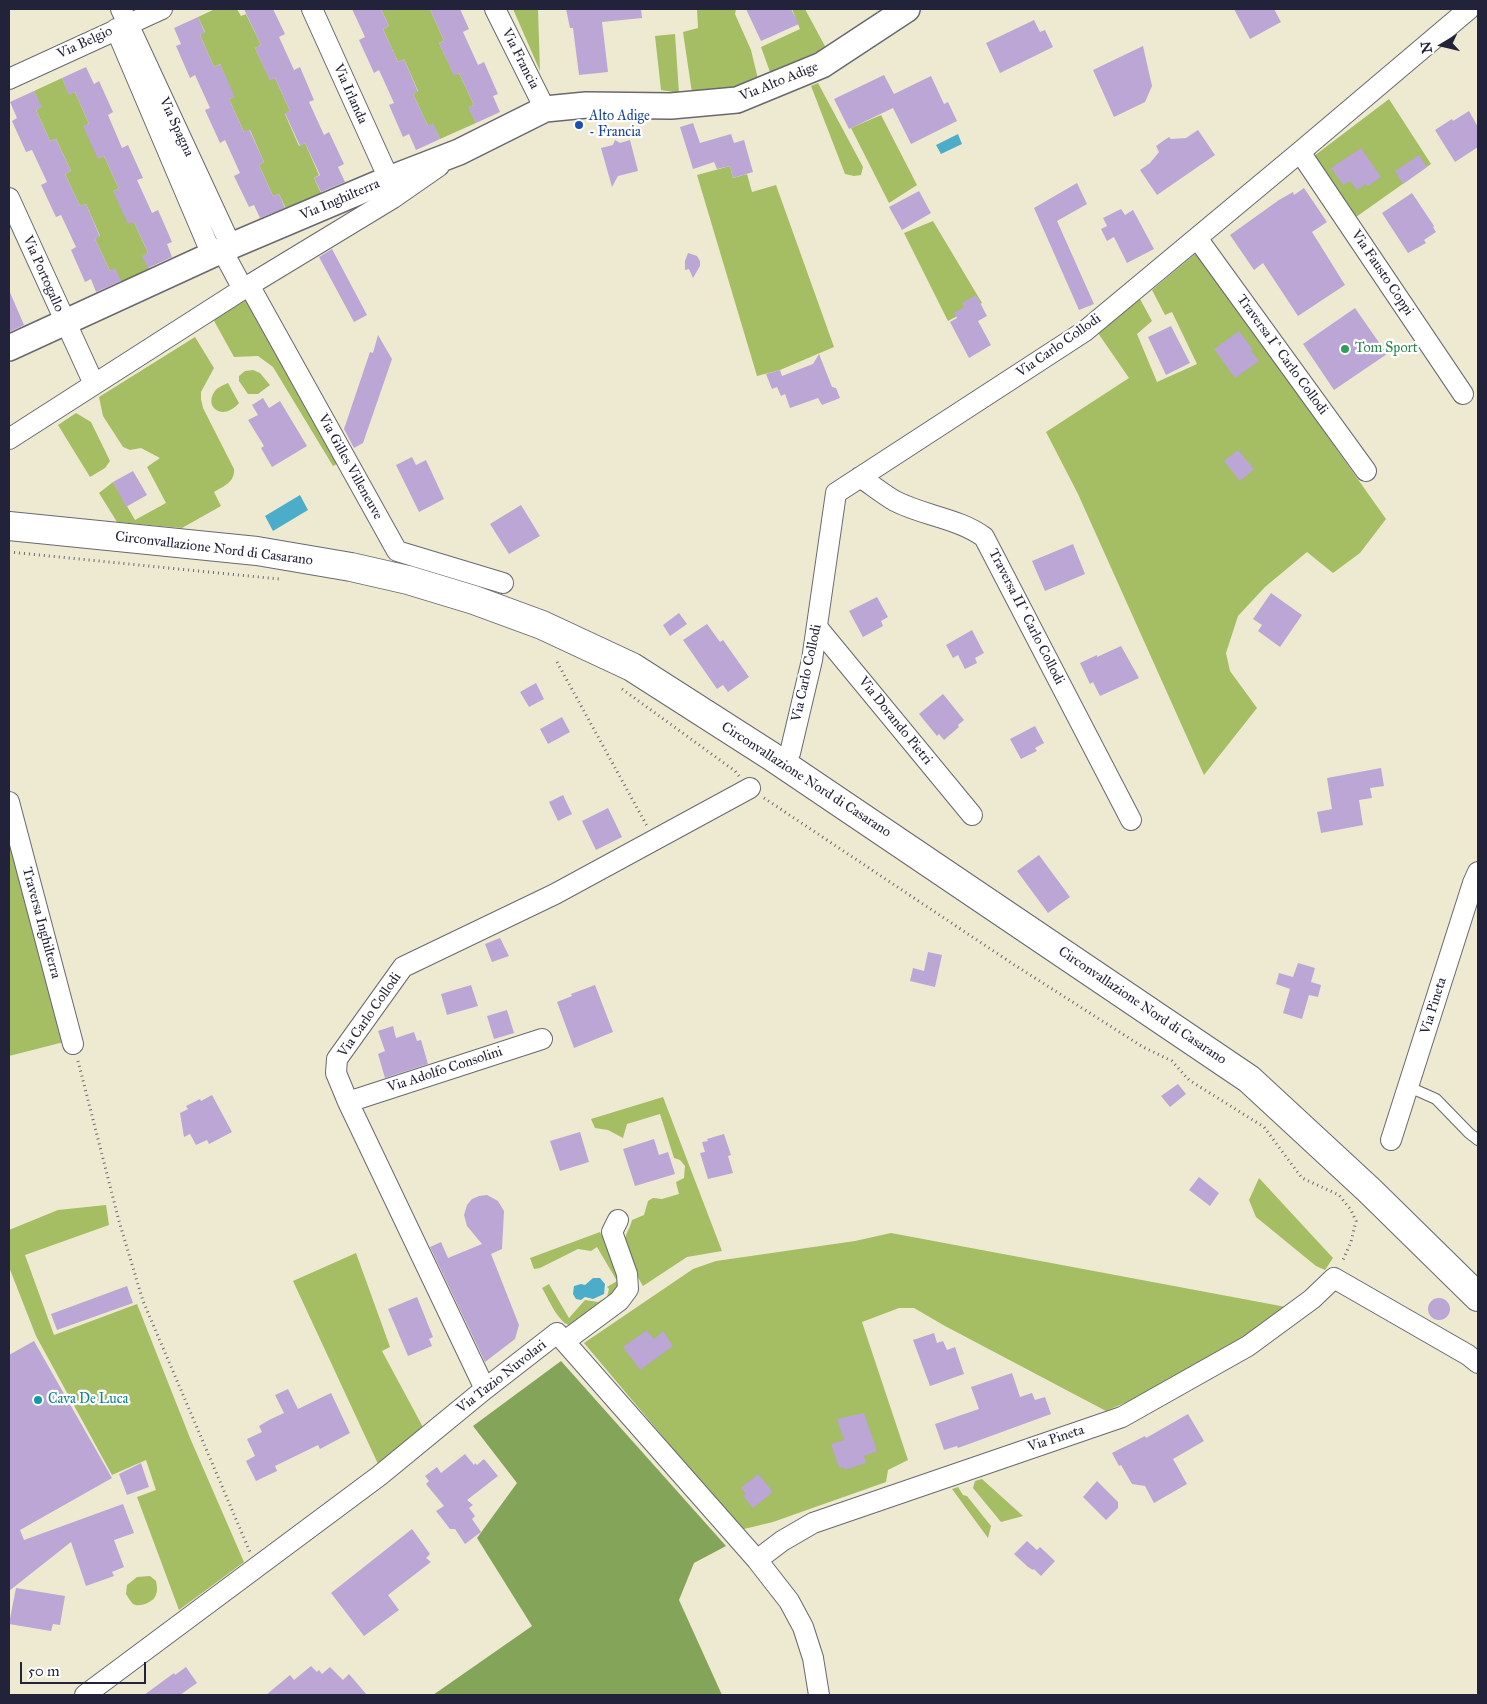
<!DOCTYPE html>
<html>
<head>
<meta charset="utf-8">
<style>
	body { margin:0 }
	#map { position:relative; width:1487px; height:1704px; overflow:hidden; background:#eeead1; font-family:"IM FELL Great Primer",serif }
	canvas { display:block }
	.frame { position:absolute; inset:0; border:10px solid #22223b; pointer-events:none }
	.north { position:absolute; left:1417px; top:20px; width:50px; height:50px; -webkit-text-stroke:4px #fff; paint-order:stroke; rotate:261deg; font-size:14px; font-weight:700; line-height:20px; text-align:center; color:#22223b }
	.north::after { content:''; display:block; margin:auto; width:18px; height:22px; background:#22223b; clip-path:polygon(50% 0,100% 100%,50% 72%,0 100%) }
	.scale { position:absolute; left:20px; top:1662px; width:126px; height:22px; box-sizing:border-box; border:2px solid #22223b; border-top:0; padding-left:6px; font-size:15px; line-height:18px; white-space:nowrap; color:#22223b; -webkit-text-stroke:4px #fff; paint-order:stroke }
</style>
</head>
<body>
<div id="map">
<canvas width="1487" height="1704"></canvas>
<div class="frame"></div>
<div class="north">N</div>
<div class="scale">50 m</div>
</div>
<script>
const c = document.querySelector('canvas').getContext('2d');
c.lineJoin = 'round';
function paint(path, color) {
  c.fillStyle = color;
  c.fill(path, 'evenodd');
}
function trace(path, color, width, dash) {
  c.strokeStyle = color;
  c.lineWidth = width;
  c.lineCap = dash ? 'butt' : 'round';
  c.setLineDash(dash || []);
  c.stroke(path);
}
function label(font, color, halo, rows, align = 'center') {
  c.font = font + ' "IM FELL Great Primer",serif';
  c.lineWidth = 4.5;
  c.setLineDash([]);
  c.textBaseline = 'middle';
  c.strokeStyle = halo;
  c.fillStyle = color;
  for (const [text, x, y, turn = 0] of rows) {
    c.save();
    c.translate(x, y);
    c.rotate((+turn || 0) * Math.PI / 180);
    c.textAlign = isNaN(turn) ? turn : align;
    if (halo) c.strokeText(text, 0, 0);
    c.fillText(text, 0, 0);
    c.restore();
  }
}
paint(new Path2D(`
	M215,9H237L241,16L246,14L261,45L255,48L270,80L275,78L290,111L285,114L299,146L305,143L319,175L314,178L321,193L286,209L279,194L273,196L259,165L264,162L250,130L244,132L229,99L234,97L220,64L214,67L200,35L205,32L198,17Z
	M381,9H423L424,10L430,9L444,41L439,43L454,75L459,73L474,105L469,107L476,123L440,139L433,124L428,126L413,94L418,91L404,59L398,62L383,29L389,26Z
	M513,9H538L540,71Z
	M697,9H736L735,14L751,50L759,83L724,90L692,93L683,32L698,28Z
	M792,9H805L826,48L770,72L761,47L800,29Z
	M675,34L679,93L661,90L655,36Z
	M62,78L69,94L75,92L89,124L84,126L99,158L104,156L119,189L113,191L134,222L148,253L143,256L150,271L122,284L115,269L110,271L95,239L100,236L86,204L80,206L65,174L71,171L56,139L50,141L36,110L41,107L34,91Z
	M818,83L863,167L861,175L854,176L845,174L811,86Z
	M1389,99L1431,164L1356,217L1314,156Z
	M881,115L917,185L889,203L851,128Z
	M730,166L733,178L747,174L752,192L776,185L834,347L780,370L757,376L697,175Z
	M933,221L982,303L948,321L904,233Z
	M1201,249L1277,365L1386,519L1360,553L1333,573L1307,552L1265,587L1238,616L1226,653L1230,671L1257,708L1204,775L1078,494L1046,432L1129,378L1098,333L1140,299L1152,321L1137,334L1157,382L1197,364L1172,312L1165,315L1152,290Z
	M246,299L339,463L333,466L273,367L258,356L234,357L213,319Z
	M195,337L214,368L201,392V399L203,408L234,469C235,482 224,486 214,492L221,506L182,528L117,522L99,493L113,482L135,520L166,503L147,467L160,458L141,448L130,450L123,447L103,416L99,397Z
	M253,370L260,373L270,385L258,394H248L239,381V376L245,371Z
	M228,383L239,403C223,422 203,407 215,391C218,387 224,385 228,383Z
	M76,413L91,422L110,461L105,468L90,477L58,425Z
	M9,839L64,1042L9,1056Z
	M663,1097L722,1251L687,1257L643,1286C635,1271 621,1253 626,1235C628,1230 631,1225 632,1220L644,1215L648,1201L653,1198L662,1199L679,1194L676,1182L684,1178L685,1166L680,1160L674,1158L660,1114L627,1124L623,1138L608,1130L595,1128L591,1119Z
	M1259,1178L1333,1258L1325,1270L1316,1266L1256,1217L1249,1200Z
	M106,1205L109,1225L25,1255L54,1335L137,1304L190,1438L244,1562L179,1610L137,1497L156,1490L146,1460L112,1475L36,1336L9,1267V1230L58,1210Z
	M600,1232L622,1277L616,1294L569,1325C558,1322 548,1298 542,1288L549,1284L569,1318L585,1300L598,1302L607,1297L609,1289L607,1287L617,1281L597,1247L591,1251L578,1249L540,1268L534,1269L530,1258Z
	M891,1233L1286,1307L1255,1333L1161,1387L1106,1411L945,1326L914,1308H899L862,1322L908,1460L888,1470L886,1482L773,1522L744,1529L712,1495L584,1343L693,1269L716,1261L855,1241Z
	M356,1253L390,1347L382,1351L424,1429L379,1466L293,1281Z
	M982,1479L1023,1516L1001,1522L973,1488L975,1481Z
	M958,1487L963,1495L967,1496L991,1526L988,1538L952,1489Z
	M150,1576L156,1581C157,1586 158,1592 155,1597C152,1602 140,1608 133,1604C131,1602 128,1597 126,1594L127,1585L137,1577Z`), '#a5bd63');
paint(new Path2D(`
	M561,1361L726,1546L694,1563L679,1600L722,1695H433L532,1626L477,1538L517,1483L473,1426Z`), '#84a459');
paint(new Path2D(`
	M958,134L962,144L941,154L936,145Z
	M300,495L308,510L273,531L265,516Z
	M593,1278H600L605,1284L604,1294L593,1299L585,1297L581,1300L576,1299L573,1294L574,1286L581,1284L585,1285Z`), '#4cadcb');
paint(new Path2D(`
	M244,9H273L285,34L279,37L294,70L300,67L314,100L309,102L324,135L329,132L344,164L338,167L345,182L321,192L314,178L320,175L305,143L300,146L285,113L290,111L275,78L270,81L255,48L261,45Z
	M352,9H381L389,26L383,29L398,62L404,59L418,92L413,94L428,126L433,123L440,139L416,150L409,134L403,137L389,105L394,103L379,70L374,73L359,40L365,37Z
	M430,9H460L469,29L463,32L478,65L484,62L498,94L493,96L500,112L476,123L468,107L474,105L459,73L454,76L439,43L444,41Z
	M566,9H641L642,18L602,22L608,72L579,75L573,28H570Z
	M746,9H791L799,24L761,41Z
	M1234,9H1274L1281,22L1250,39Z
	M198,17L205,33L200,35L214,67L220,64L235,97L229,99L244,132L249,129L264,162L259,165L273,196L279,194L285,208L260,218L254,205L249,207L234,176L240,173L225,140L220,143L205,110L210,108L195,75L190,78L176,46L181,44L174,28Z
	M1034,20L1040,32L1045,30L1053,47L1000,73L986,43Z
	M1143,46L1152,86L1145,102L1114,117L1093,70Z
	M86,67L94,84L99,81L113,112L108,115L122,148L128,145L143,178L137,180L152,213L158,210L172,242L167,244L172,257L148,268L142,256L148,253L134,222L128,224L113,191L119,189L104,156L98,159L83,126L89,124L75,92L69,95L62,78Z
	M884,75L894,94L931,76L944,104L948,102L957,121L911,144L893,108L849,129L834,99Z
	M34,91L42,107L36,110L50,141L56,139L71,171L65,174L80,206L86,204L100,237L95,239L110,271L115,268L121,281L96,292L91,279L85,282L71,250L76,247L61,215L56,217L41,185L47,182L32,150L26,152L12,121L17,118L10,102Z
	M1469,111L1478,127V147L1455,162L1435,130L1452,119L1453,121Z
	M693,123L700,143L731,134L734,143L744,140L753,172L733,178L730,166L717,169L714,162L693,169L680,127Z
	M1198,130L1215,155L1157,195L1140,170L1150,163L1159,152L1156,146L1163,141L1169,137L1171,139L1186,138Z
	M615,140L620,143L630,140L638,171L618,176L612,187L601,148L613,145Z
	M1361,148L1381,177L1368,186L1366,184L1357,190L1350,181L1343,185L1331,168Z
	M1419,155L1427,167L1403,184L1395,171Z
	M1077,183L1087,204L1057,221L1094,304L1079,310L1034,208Z
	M1304,188L1327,222L1312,232L1345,285L1298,316L1263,263L1254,270L1230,235L1279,200L1293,192L1294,195Z
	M919,191L931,213L902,230L889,207Z
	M1412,193L1434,226L1433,227L1436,232L1424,240L1426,243L1408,253L1382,213Z
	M1121,209L1125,215L1133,210L1154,249L1127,263L1114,237L1107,241L1101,229L1107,226L1103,218Z
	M332,249L367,315L354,322L319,257Z
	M688,253L697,256L700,261V266L693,278L689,269L685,270V261Z
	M9,290L24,325L9,332Z
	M976,295L987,316L978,321L991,345L969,358L950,322L957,318L954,313L964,307L962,303Z
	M1355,308L1387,354L1334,390L1303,344Z
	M1171,326L1190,363L1166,375L1148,337Z
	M1239,331L1253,350L1251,351L1259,361L1235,378L1214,349Z
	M378,335L392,359L363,443L354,448L344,429L370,352L373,353Z
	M819,354L832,387L836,388L840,398L822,405L818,398L790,408L785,394L781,396L777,387L772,389L766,374L780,370L782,376L813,364Z
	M263,398L269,408L280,401L307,446L272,467L261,448L264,446L248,420L258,415L252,405Z
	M1238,450L1254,469L1240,481L1224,461Z
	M412,457L416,465L426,460L444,499L419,512L396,465Z
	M133,471L147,495L126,507L113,482Z
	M521,505L540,536L509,554L490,524Z
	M1073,544L1085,574L1045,591L1032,561Z
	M1271,593L1302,615L1280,647L1258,631L1262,625L1253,619Z
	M877,597L888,617L881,621L883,626L863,637L849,611Z
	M679,613L687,624L670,636L663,625Z
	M707,624L720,642L723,640L749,677L728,692L723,685L717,689L683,640Z
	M972,630L984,653L975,658L977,663L965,669L958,655L953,658L946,645Z
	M1121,646L1139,678L1100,696L1093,682L1090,684L1080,663L1097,655V657Z
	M536,683L544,699L529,707L520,692Z
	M943,694L964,720L958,725L959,727L944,740L939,734L937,736L919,714Z
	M562,717L570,732L548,744L540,729Z
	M1035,726L1044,743L1035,748L1037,751L1021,759L1010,739Z
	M1381,768L1384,786L1370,788L1372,798L1359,800L1363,825L1321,833L1317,812L1332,809L1327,778Z
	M563,795L572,814L558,821L549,802Z
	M608,808L622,837L596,850L582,821Z
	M1039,855L1070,897L1048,913L1017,871Z
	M500,938L509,956L492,962L485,944Z
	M928,952L942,955L935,987L910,981L913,968L924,971Z
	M1298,963L1315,968L1311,982L1321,985L1318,997L1309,995L1302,1019L1283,1013L1290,989L1276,984L1279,973L1293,977Z
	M471,985L478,1006L447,1015L441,994Z
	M595,985L613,1032L574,1048L557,1002L572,996L571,994Z
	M507,1010L514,1033L494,1039L487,1016Z
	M393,1026L396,1038L414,1032L417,1041L421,1040L428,1064L385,1078L378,1054L385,1051L378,1031Z
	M1178,1084L1186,1094L1170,1107L1161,1096Z
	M212,1095L232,1132L209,1144L207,1140L196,1145L190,1134L184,1137L180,1113L188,1109L186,1106L200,1099L201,1101Z
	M580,1132L589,1162L560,1171L550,1141Z
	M724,1134L731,1155L728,1156L733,1173L708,1179L700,1153L705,1152L702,1142L708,1141L707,1139Z
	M654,1139L659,1155L668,1152L675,1174L635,1186L623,1149Z
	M1199,1177L1219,1193L1210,1206L1189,1190Z
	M487,1195L498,1201L504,1211L502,1249L491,1254L519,1325L515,1339L485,1362L430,1247L441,1242L448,1258L482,1244L467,1226L464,1215L467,1205L472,1199L479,1196Z
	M127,1286L133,1303L57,1330L51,1314Z
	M417,1297L433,1337L429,1339L432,1346L408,1356L388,1309Z
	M1428 1309a11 11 0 1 1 22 0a11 11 0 1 1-22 0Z
	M647,1330L654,1339L663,1331L673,1346L640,1370L623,1347Z
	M934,1333L937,1343L943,1341L947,1350L955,1347L964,1374L930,1386L913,1340Z
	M34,1341L112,1478L20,1530L24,1540L123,1504L134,1533L114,1540L124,1567L112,1572L114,1576L86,1586L71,1542L9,1591V1355Z
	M1012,1373L1020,1397L1032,1393L1035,1400L1045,1397L1051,1414L958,1448L957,1446L944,1450L935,1424L979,1409L971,1387Z
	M288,1389L298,1409L331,1393L350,1433L320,1449L318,1445L275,1466L277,1471L256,1481L246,1461L255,1456L247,1439L262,1432L259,1426L269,1420L284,1413L275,1395Z
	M864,1413L877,1451L864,1456L866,1463L845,1470L844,1467L839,1468L831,1444L844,1440L837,1419Z
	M1188,1414L1204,1441L1173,1459L1187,1484L1154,1503L1145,1486L1132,1484L1121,1465L1119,1466L1112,1453L1145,1436L1146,1438Z
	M465,1454L474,1465L475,1463L477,1465L484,1459L498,1476L467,1500L473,1505L469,1508L475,1516L472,1519L481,1532L465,1544L455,1529H450L436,1511L444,1506L426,1484L429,1481L425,1476L437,1467L441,1473Z
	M141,1463L149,1487L127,1495L119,1474Z
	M758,1474L773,1492L753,1508L743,1496L746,1494L741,1488Z
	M1097,1481L1118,1502V1508L1106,1520L1083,1497Z
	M412,1529L430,1554L426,1558L431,1562L388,1595L399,1610L364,1636L331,1593Z
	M1027,1541L1037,1550L1040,1547L1055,1561L1041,1576L1034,1569L1033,1570L1028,1567L1014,1554Z
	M16,1588L65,1596L60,1625L53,1624L51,1631L9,1624Z
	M311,1666L317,1672L319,1670L322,1674L330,1667L343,1680L349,1674L367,1695H266L290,1675L294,1680Z
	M186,1667L197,1683L180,1695H144L174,1673L175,1675Z`), '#bba6d6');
const service = new Path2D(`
	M1409,1087L1436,1099L1469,1133L1478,1140`);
const minor = new Path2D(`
	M121,9L231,246
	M312,9L389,179
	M495,9L545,109
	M116,29L212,255
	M9,79L162,9
	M1300,152L1463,394
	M9,198L94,384
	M1197,238L1366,471
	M222,250L243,289
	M249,285L397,551L503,583
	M9,439L243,289L393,198L439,166
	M860,477C872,485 883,494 895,501C924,516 958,518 984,537L1131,820
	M817,627L972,815
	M790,753L812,660L836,493L1085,331L1300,152L1469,9
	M9,802L73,1044
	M348,1102L542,1039
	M1391,1140L1473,883L1478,872
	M565,1341L619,1301L628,1289L627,1274L612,1232L618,1220
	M485,1389L348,1102L336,1073L337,1059L403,967L555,894L750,788
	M757,1560L782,1541L813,1523L1122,1417L1248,1346L1312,1299L1334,1278L1468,1355L1478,1363
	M85,1695L379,1476L485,1389L557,1333L757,1560L789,1601L803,1627L813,1658L819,1695`);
const tertiary = new Path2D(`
	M9,348L231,246L389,179L459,152L545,109L586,105L671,106L737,100L822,65L907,9`);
const primary = new Path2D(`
	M9,526L257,551L351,567L408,580L474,600L542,625L632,667L771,756L1249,1079L1369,1190L1478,1297`);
trace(service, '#696870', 12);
trace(minor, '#696870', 22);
trace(tertiary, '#696870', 28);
trace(primary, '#696870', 30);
trace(new Path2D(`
	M9,552L279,579
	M557,662L647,826
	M622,689L735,771L739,776
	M764,798L1013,964L1143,1047L1172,1061L1189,1080L1264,1127L1302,1178L1339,1195L1351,1210L1356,1221L1351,1242L1342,1262
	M78,1061L119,1221L143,1301L250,1552`), '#696870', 3, [1, 4]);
trace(service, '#fff', 10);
trace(minor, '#fff', 20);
trace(tertiary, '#fff', 25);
trace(primary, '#fff', 28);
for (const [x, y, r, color] of [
	[579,125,5,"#1a4fb4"],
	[1345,349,5,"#2e9e5b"],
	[38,1400,5,"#0f9aa8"]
]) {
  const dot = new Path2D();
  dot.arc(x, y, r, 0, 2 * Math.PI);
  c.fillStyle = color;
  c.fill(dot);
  trace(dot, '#fff', 2);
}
label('14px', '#22223b', '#fff', [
	["Via Belgio",85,43,-25],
	["Via Francia",520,59,63],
	["Via Alto Adige",779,82,-22],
	["Via Irlanda",350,94,66],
	["Via Spagna",176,127,65],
	["Via Inghilterra",340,200,-23],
	["Via Fausto Coppi",1382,273,56],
	["Via Portogallo",43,274,66],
	["Via Carlo Collodi",1059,346,-35],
	["Traversa I^ Carlo Collodi",1282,355,54],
	["Via Gilles Villeneuve",350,467,61],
	["Circonvallazione Nord di Casarano",214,549,7],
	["Traversa II^ Carlo Collodi",1026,617,63],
	["Via Carlo Collodi",807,673,-78],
	["Via Dorando Pietri",895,721,51],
	["Circonvallazione Nord di Casarano",806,780,33],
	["Traversa Inghilterra",41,923,75],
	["Circonvallazione Nord di Casarano",1142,1006,34],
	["Via Pineta",1434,1006,-73],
	["Via Carlo Collodi",370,1015,-55],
	["Via Adolfo Consolini",445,1070,-18],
	["Via Tazio Nuvolari",502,1377,-38],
	["Via Pineta",1056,1439,-18]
]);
label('14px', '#164399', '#fff', [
	["Alto Adige",589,117],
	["- Francia",589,133]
], 'left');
label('14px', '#27864d', '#fff', [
	["Tom Sport",1355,349]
], 'left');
label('14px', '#0d838f', '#fff', [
	["Cava De Luca",48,1400]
], 'left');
</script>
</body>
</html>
